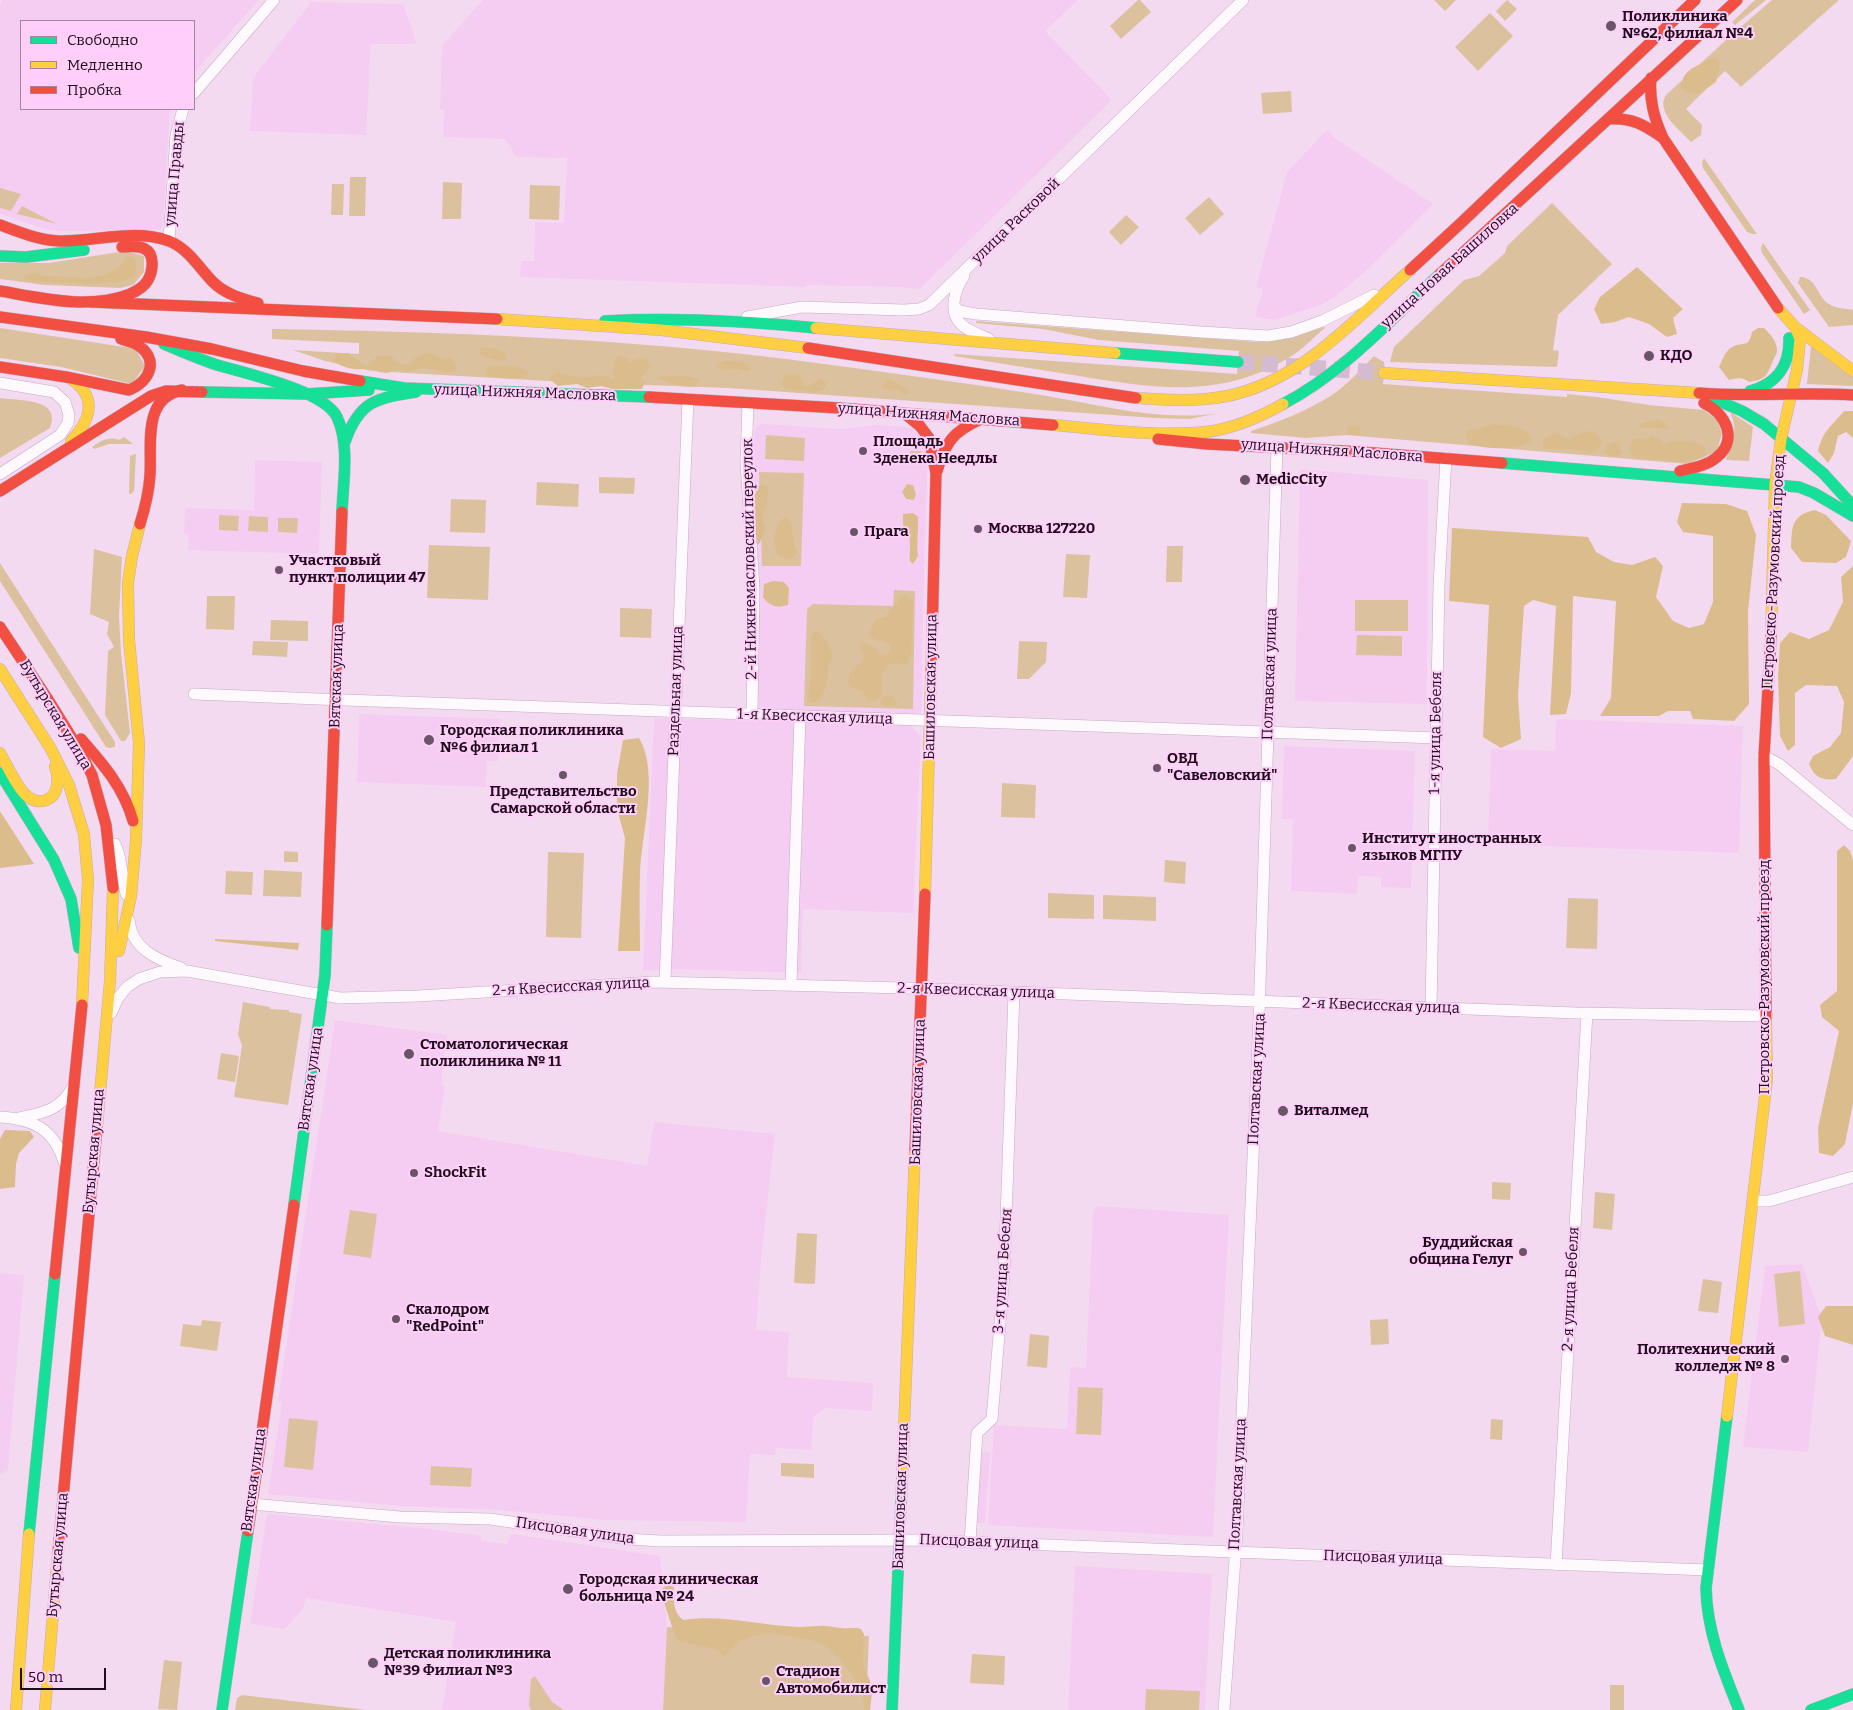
<!DOCTYPE html>
<html>
<head>
<meta charset="utf-8">
<style>
	body { margin:0 }
	#map { position:relative; width:1853px; height:1710px; overflow:hidden; background:#f4daf1; font-family:Bitter,serif }
	canvas { display:block }
	.legend { position:absolute; left:20px; top:20px; width:175px; height:90px; box-sizing:border-box; background:#ffcff9; border:1px solid #a582a1; margin:0; padding:6px 9px; list-style:none; font-size:15px; color:#1e0e1c }
	.legend li { display:flex; align-items:center; gap:10px; height:25px }
	.legend b { width:25px; border:1px solid #a582a1 }
	.scale { position:absolute; left:20px; top:1668px; width:86px; height:22px; box-sizing:border-box; border:2px solid #1e0e1c; border-top:0; padding-left:6px; font-size:15px; line-height:18px; white-space:nowrap; color:#1e0e1c; -webkit-text-stroke:4px #ffcff9; paint-order:stroke }
</style>
</head>
<body>
<div id="map">
<canvas width="1853" height="1710"></canvas>
<ul class="legend">
<li><b style="height:6px;background:#16e098"></b>Свободно</li>
<li><b style="height:6px;background:#ffcf43"></b>Медленно</li>
<li><b style="height:6px;background:#f24e42"></b>Пробка</li>
</ul>
<div class="scale">50 m</div>
</div>
<script>
const c = document.querySelector('canvas').getContext('2d');
c.lineJoin = 'round';
function paint(path, color) {
  c.fillStyle = color;
  c.fill(path, 'evenodd');
}
function trace(path, color, width, dash) {
  c.strokeStyle = color;
  c.lineWidth = width;
  c.lineCap = dash ? 'butt' : 'round';
  c.setLineDash(dash || []);
  c.stroke(path);
}
function label(font, color, halo, rows, align = 'center') {
  c.font = font + ' Bitter,serif';
  c.lineWidth = 4;
  c.setLineDash([]);
  c.textBaseline = 'middle';
  c.strokeStyle = halo;
  c.fillStyle = color;
  for (const [text, x, y, turn = 0] of rows) {
    c.save();
    c.translate(x, y);
    c.rotate((+turn || 0) * Math.PI / 180);
    c.textAlign = isNaN(turn) ? turn : align;
    if (halo) c.strokeText(text, 0, 0);
    c.fillText(text, 0, 0);
    c.restore();
  }
}
paint(new Path2D(`
	M2,0H259L194,73V21H21V109H170L163,225L160,230L59,231L44,229L0,214V6Z
	M483,0H1078L1045,31L1112,100L921,288L916,289L901,287L807,285L806,287L520,277L521,261H534L535,222L564,223L567,158L517,157L505,139L443,137L444,110L440,109L442,45Z
	M311,2L403,4L417,44H371L366,135L250,131L253,78Z
	M1327,130L1335,138L1433,204L1366,271L1336,296L1320,305L1275,320L1255,317L1263,289L1256,287L1287,172Z
	M764,424L841,429L879,425L907,427L916,430L928,452L924,570L921,716L761,711L757,707L758,565L753,453L755,430L758,425Z
	M255,460L322,462L319,554L188,550L189,534L184,533L185,508L254,510Z
	M1300,469L1428,480L1427,704L1295,701Z
	M359,714L500,719L498,761H487L486,787L357,782Z
	M654,718L910,725L921,736L913,913L803,909L801,973L678,969L643,971Z
	M1556,719L1743,726L1739,853L1488,844L1491,749L1555,751Z
	M1284,746L1415,751L1411,888L1381,887V877L1358,876L1357,894L1291,891L1293,819H1282Z
	M335,1020L447,1035L441,1085L445,1086L438,1131L647,1166L654,1122L775,1134L761,1260L756,1330L789,1332L787,1377L873,1383L872,1411L824,1408L813,1418L811,1450L776,1448L775,1455L750,1454L746,1522L605,1520L500,1510L401,1506L268,1494L282,1402L278,1401Z
	M1097,1206L1229,1215L1213,1537L988,1525L994,1425L1067,1429L1070,1367L1086,1368L1093,1213Z
	M1802,1264L1822,1318L1808,1452L1743,1447L1765,1266Z
	M0,1273L24,1275L8,1470L0,1475Z
	M981,1452H990L985,1523H977Z
	M267,1514L422,1528L481,1536V1541L507,1544L512,1534L660,1556L667,1627L663,1710H442L456,1622L306,1598L303,1609L285,1629L250,1624Z
	M1075,1566L1212,1574L1205,1710H1069L1068,1708Z`), '#f6cdf2');
paint(new Path2D(`
	M1138,0H1140L1151,12L1121,39L1110,26Z
	M1434,0H1456L1445,11Z
	M1507,0L1517,9L1505,21L1496,11Z
	M1755,0H1766L1735,25L1732,22Z
	M1772,0H1839L1741,87L1725,71L1686,109L1702,125L1701,135L1691,142C1680,130 1655,112 1666,95L1736,31Z
	M1490,13L1513,36L1478,71L1455,47Z
	M1291,91L1292,112L1263,114L1261,93Z
	M1704,158L1757,234H1752L1747,232L1703,168L1702,162Z
	M350,177H366L365,216H349Z
	M443,182L462,183L461,219H442Z
	M332,184H344L343,215H331Z
	M530,185L560,186L559,220L529,219Z
	M0,188L21,194L11,211L0,208Z
	M1209,197L1224,214L1200,235L1185,218Z
	M1552,203L1612,264L1558,315L1553,350L1559,351L1557,367L1390,362L1394,347L1464,280L1479,276L1505,253L1507,246Z
	M22,206L57,224L17,214Z
	M1126,215L1139,227L1121,245L1109,232Z
	M1763,243L1810,310L1804,314L1762,253L1761,248Z
	M126,251L144,256V272L133,285L120,288L45,285L0,279V263H49Z
	M1800,277C1817,277 1817,297 1829,304C1836,309 1845,308 1853,310V325L1829,327L1798,283Z
	M976,321L1258,342L1292,338L1324,327L1325,328C1315,336 1306,346 1296,353C1226,400 1157,389 1079,376C1037,369 996,363 954,356L955,354L1237,374L1239,351L1099,340L1043,329L976,323Z
	M0,328L131,348L136,350L145,366L132,384L61,367L0,358Z
	M272,329C447,332 621,338 794,360C877,371 959,382 1041,395C1101,405 1159,422 1220,413L1189,419L1155,418L728,388L565,382L372,371L325,361L293,350L359,354V343L272,339Z
	M1811,346L1853,377V386L1807,384Z
	M1374,356L1384,362L1383,384L1567,397V394L1597,397L1649,405L1704,410L1717,420L1722,433L1717,451L1688,464L1346,435L1306,438L1251,433V431C1279,422 1307,411 1332,395C1347,385 1361,369 1374,356Z
	M0,398C20,401 62,398 50,428L0,458Z
	M1730,412L1753,427L1749,461L1726,460C1732,441 1739,431 1730,412Z
	M766,435L805,438L804,461L765,459Z
	M124,437L133,444H109L94,449L92,447C101,441 108,436 119,440Z
	M910,451H921L920,464H910Z
	M136,454L134,491L131,494H129L130,456Z
	M759,472L804,473L801,566H762Z
	M599,477L635,478L634,494L599,493Z
	M537,482L579,484L578,507L536,505Z
	M451,499L486,500L485,533L450,532Z
	M219,515L239,516L238,531L219,530Z
	M249,516L268,517V532L248,531Z
	M278,518H298L297,533L278,532Z
	M429,545L490,547L488,600L427,598Z
	M1167,546H1183L1182,582H1166Z
	M94,549L122,557L119,616L121,653L130,733L125,741H121L105,715L108,651L114,647L107,634L109,622L90,614Z
	M1066,554L1090,555L1087,598L1063,597Z
	M0,563L115,742V747L110,748L106,747L0,581Z
	M894,590L915,591L913,709L804,706L807,609L813,604L893,606Z
	M207,596H235L234,630L206,629Z
	M1355,600H1408V631H1355Z
	M620,608L652,609L651,638L620,637Z
	M271,620L308,621V641L270,640Z
	M1357,635L1402,636V656L1356,655Z
	M253,641L288,642L287,657L252,655Z
	M1019,641L1047,642L1046,662L1029,679H1017Z
	M1002,783L1036,785L1035,818L1001,817Z
	M284,851L298,852V862H284Z
	M548,852L584,853L581,938L546,937Z
	M1165,860L1186,862L1185,884L1164,882Z
	M264,870L302,872L301,897L263,896Z
	M226,871L253,872L252,895L225,894Z
	M1048,893L1094,895V919L1048,918Z
	M1103,895L1156,897V921L1103,919Z
	M1568,898L1598,899L1597,949L1566,948Z
	M243,1002L270,1007V1009L289,1010V1012L302,1014L288,1105L234,1097L242,1046L238,1034Z
	M221,1053L239,1056L235,1082L217,1079Z
	M1492,1182L1511,1183L1510,1200L1492,1199Z
	M1595,1192L1615,1194L1612,1230L1593,1228Z
	M350,1210L377,1214L371,1258L343,1254Z
	M797,1233L817,1234L815,1284L794,1283Z
	M1800,1271L1805,1324L1779,1327L1774,1274Z
	M1703,1279L1722,1282L1718,1313L1698,1311Z
	M1388,1319L1389,1344L1371,1345L1370,1320Z
	M202,1320L221,1322L217,1351L180,1346L183,1324L201,1326Z
	M1030,1334L1049,1336L1047,1368L1027,1366Z
	M1078,1387L1103,1388L1101,1435L1076,1434Z
	M289,1418L318,1421L313,1470L284,1467Z
	M1491,1419L1503,1420L1502,1440L1490,1439Z
	M781,1463L814,1464V1478L781,1476Z
	M431,1466L472,1468L471,1487L430,1485Z
	M667,1627L869,1636L866,1710H663Z
	M972,1654L1005,1656L1004,1685L970,1683Z
	M164,1660L182,1662L177,1710L158,1709Z
	M535,1676L552,1702L564,1710H531L529,1705L531,1679Z
	M1610,1685H1624V1710H1610Z
	M1146,1689L1200,1691L1199,1710H1145Z
	M242,1695L366,1710H235L237,1698Z`), '#dcc19f');
paint(new Path2D(`
	M1712,58L1718,59L1720,64L1716,82C1700,92 1698,99 1680,89C1684,67 1695,68 1712,58Z
	M127,256L132,257L136,261V271L134,277L120,282L84,284L25,281L24,276C38,270 35,276 46,276C72,276 112,286 127,256Z
	M1637,267L1683,309L1673,318L1677,334L1667,337L1649,324L1629,317L1615,322L1601,324L1594,309L1600,297Z
	M1758,328H1764C1770,334 1778,342 1777,352C1776,356 1773,359 1772,363C1766,378 1765,379 1749,382C1742,377 1737,378 1729,380L1719,367C1723,359 1725,350 1734,346C1745,342 1749,347 1752,332Z
	M485,347L497,349L506,354V360L499,361L479,355L480,348Z
	M427,352L442,358H452L457,368L451,373L421,367L413,371L396,370L387,373L379,372L370,368C358,371 344,369 334,361L335,354L348,353L366,366L378,356L389,355L399,363L409,365L416,357Z
	M618,355L627,358L630,363L636,359L646,358L651,366L641,378L645,382L642,389H613L601,386L587,388L577,384L558,386L548,378L557,372L580,378L598,375L615,379C611,371 613,362 618,355Z
	M727,360C735,361 746,362 752,368L748,372C744,371 739,368 735,369C727,369 722,372 715,367L718,363Z
	M492,365C505,368 520,361 530,375C517,381 502,378 488,376L485,373V369Z
	M785,374H798L801,377L803,385L807,387L821,378L827,384L823,390C814,393 808,392 799,390C793,389 790,390 783,387L782,382Z
	M662,376H689L700,379L696,386C680,389 673,382 658,379V377Z
	M887,379C896,381 901,387 909,389L908,394L902,393L900,390L884,389L882,386Z
	M1844,411H1853V438L1846,432L1838,436L1834,453L1828,463L1818,451C1823,430 1831,427 1844,411Z
	M1659,419L1666,423L1669,429L1640,427L1642,423Z
	M1493,424C1508,426 1529,424 1532,442C1512,450 1491,450 1469,444L1466,437L1467,430L1478,429Z
	M1348,426H1357L1361,429L1360,436L1349,434L1346,429Z
	M1586,431L1596,433L1602,442C1596,459 1583,450 1571,449C1560,449 1552,450 1542,448L1544,439L1555,433L1569,439Z
	M1652,436L1660,439L1663,444C1678,438 1690,440 1704,446L1706,452L1705,457L1684,462L1636,458L1631,455L1629,448L1635,438L1648,439Z
	M1618,441L1620,444L1622,454C1615,457 1609,458 1604,452L1607,444Z
	M763,484L769,487L766,507L762,518L766,528L759,544L754,545L753,499L759,485Z
	M907,484L913,485L916,494L914,500L906,499L902,492Z
	M1682,503L1726,504L1747,511L1756,535L1748,611L1749,704L1734,721L1693,719L1690,711H1668L1659,716H1600L1611,698L1616,601L1573,596L1571,693L1566,714L1550,715L1556,606L1533,600L1524,606L1518,696L1521,739L1501,748L1483,737L1489,605L1449,601L1452,528L1588,537L1596,552L1614,562L1632,565L1655,557L1663,566L1656,597L1673,621L1689,628L1704,624L1713,602V536L1683,532L1677,522Z
	M1815,510L1826,515L1851,541L1846,557L1836,563L1802,562L1791,548C1792,527 1791,515 1815,510Z
	M913,513L918,517C919,530 916,543 918,556L913,564L910,561C909,549 913,533 903,525V514Z
	M788,517C794,529 792,541 797,553L792,559L778,556C772,541 773,533 782,519Z
	M1853,566V756L1836,779C1822,781 1814,777 1809,764L1813,756L1830,747L1841,733L1844,702L1837,686L1806,685L1795,693V745L1788,751L1780,736L1778,677L1780,643L1790,632L1809,639L1829,630L1843,602L1841,577Z
	M773,581L784,582L789,588L788,605C776,608 771,607 763,597L764,584Z
	M906,595L913,601L911,655L908,664C903,664 895,663 891,664C880,669 881,685 883,694L875,701L867,699L863,692L849,686C847,668 856,670 864,657L859,647L862,642L876,648L880,655L887,654L890,651V645C882,639 876,643 868,635L876,619L885,617L898,602L899,597Z
	M817,631C826,638 839,656 828,666C829,677 825,706 810,702L808,696L811,674V637L813,633Z
	M885,696H893L898,704C892,708 885,706 880,702Z
	M639,738C660,773 641,835 640,874C639,900 640,926 640,951H618L625,838L617,809V774L623,740Z
	M0,811L34,864L0,868Z
	M1844,845L1850,851L1853,860V1103L1845,1144L1833,1156L1819,1153L1818,1128L1839,1031L1822,1017L1820,1005L1837,991V851Z
	M215,939L299,943L298,950L215,941Z
	M5,1130L30,1131L34,1137L19,1153L16,1164L15,1187L0,1189V1139Z
	M1826,1306H1853V1345L1825,1336L1818,1317Z
	M668,1585L674,1587C674,1599 672,1611 683,1620C722,1614 761,1626 799,1627C806,1627 812,1626 819,1626C827,1625 834,1628 842,1628C849,1629 854,1627 861,1629L864,1634L863,1664L870,1681L872,1693L870,1710H864L863,1690L840,1659L828,1648L812,1640L770,1633L753,1636L741,1640L724,1657L716,1649L681,1642L676,1639L663,1599V1588Z`), '#dbbd8d');
trace(new Path2D(`
	M1238,362L1384,373`), '#d4bbd1', 16, [16, 8]);
const street = new Path2D(`
	M194,93L274,0
	M169,240L176,135L183,109
	M964,276C955,289 948,312 961,324C968,331 980,335 989,339
	M954,306L959,311L976,314L1201,332L1268,336L1291,332L1322,321L1374,295
	M747,317L802,307L904,310L919,309L929,305L1243,0
	M0,383L54,392L65,402L69,415L68,423L60,435L0,474
	M748,403L746,463L754,589L752,715
	M194,694C608,711 1022,725 1437,738
	M1764,756L1779,764L1853,825
	M115,844L119,855L126,894
	M129,920C132,949 156,959 181,968
	M665,982L688,399
	M791,984L800,717
	M1431,1008L1439,585L1446,458
	M111,1013L118,998L127,987L139,979L160,972L187,971L340,998L418,996L653,982L905,988L1576,1013L1767,1016
	M0,1117C33,1119 54,1129 64,1162
	M19,1118C41,1113 60,1111 72,1088
	M1753,1201H1769L1853,1177
	M251,1504L400,1517L490,1519L628,1539L660,1541L916,1540L1708,1570
	M970,1542L977,1433L992,1419L1004,1275L1014,993
	M1556,1565L1587,1013
	M1224,1710L1237,1532L1259,1017L1277,448`);
const fast = new Path2D(`
	M0,256L26,257L84,250
	M605,321C676,317 745,321 816,328
	M164,344C180,351 197,358 214,364C243,373 324,390 337,417C350,445 343,482 342,512
	M1115,353L1238,362
	M360,381L404,388L649,397
	M1750,391C1777,384 1790,365 1789,338
	M202,392L307,394L369,390
	M1714,399L1742,411L1764,424L1823,473L1853,506
	M1283,404C1343,373 1391,319 1440,274
	M345,442C359,401 376,398 416,392
	M1502,463L1799,487L1814,493L1853,516
	M0,773L54,860L71,899L79,948
	M294,1205L325,975L327,925
	M1727,1416L1706,1588C1707,1632 1723,1670 1739,1710
	M29,1534L55,1274
	M222,1710L248,1531
	M892,1710L902,1479
	M1811,1710L1853,1694`);
const slow = new Path2D(`
	M1778,308L1795,327L1853,371
	M497,319L661,330L808,348
	M816,328L1115,353
	M1384,373L1699,393
	M71,379C98,397 91,420 71,441
	M1136,398C1167,400 1197,402 1227,396C1302,381 1355,319 1410,270
	M1053,425C1103,429 1155,437 1205,432C1232,429 1260,417 1283,404
	M1771,636L1775,484L1781,439L1797,370L1800,339L1795,327
	M0,669L51,749L69,785L84,834L88,880L82,1005
	M0,753C7,765 17,788 27,796C39,806 55,801 57,785C58,779 57,772 55,766
	M925,894L931,680
	M119,951L131,896L136,840L139,743L129,640L128,583L132,556L140,524
	M97,1127L110,981L113,888
	M1727,1416L1767,1079L1766,1019
	M902,1479L915,1151
	M16,1710L29,1534
	M45,1710L58,1553`);
const jam = new Path2D(`
	M1651,78C1649,100 1654,118 1663,138L1778,308
	M1608,119C1631,117 1645,125 1663,138
	M0,225C19,232 38,240 59,241C95,242 134,228 169,241C189,249 199,268 213,282C225,294 242,299 258,303
	M1410,270L1461,223L1695,0
	M1440,274L1737,0
	M0,291C41,298 89,310 130,294C137,291 144,287 148,280C153,271 155,254 145,249C138,245 130,247 122,247
	M90,302L497,319
	M0,317L146,337L212,349L303,371L360,381
	M808,348L1136,398
	M0,367L66,377L129,390C151,381 160,358 136,344C132,342 126,341 121,339
	M1699,393C1750,397 1802,392 1853,395
	M649,397L839,408L1053,425
	M904,413L920,426L929,438L936,473L931,680
	M1158,439L1207,444L1362,452L1502,463
	M937,471C946,442 952,432 981,419
	M1680,471C1692,468 1707,466 1717,457C1739,439 1725,413 1704,403
	M0,491L151,396L166,391L202,392
	M140,524C145,508 149,492 150,475C152,445 142,398 182,390
	M0,627L47,698L78,748L92,775L106,825L113,888
	M81,739C103,764 124,788 133,821
	M327,925L342,512
	M1766,1019L1764,756L1771,636
	M915,1151L925,894
	M55,1274L82,1005
	M248,1531L294,1205
	M58,1553L97,1127`);
trace(street, '#c1acbe', 12);
trace(fast, '#c1acbe', 12);
trace(slow, '#c1acbe', 12);
trace(jam, '#c1acbe', 12);
trace(street, '#fdf9fd', 11);
trace(fast, '#16e098', 11);
trace(slow, '#ffcf43', 11);
trace(jam, '#f24e42', 11);
for (const [x, y, r, color] of [
	[1611,26,6,"#695567"],
	[1649,356,6,"#695567"],
	[863,451,5,"#695567"],
	[1245,480,6,"#695567"],
	[978,529,5,"#695567"],
	[854,532,5,"#695567"],
	[279,570,5,"#695567"],
	[429,740,6,"#695567"],
	[1157,768,5,"#695567"],
	[563,775,5,"#695567"],
	[1352,848,5,"#695567"],
	[409,1054,6,"#695567"],
	[1283,1111,6,"#695567"],
	[414,1173,5,"#695567"],
	[1523,1252,5,"#695567"],
	[396,1319,5,"#695567"],
	[1785,1359,5,"#695567"],
	[568,1589,6,"#695567"],
	[373,1663,6,"#695567"],
	[766,1681,5,"#695567"]
]) {
  const dot = new Path2D();
  dot.arc(x, y, r, 0, 2 * Math.PI);
  c.fillStyle = color;
  c.fill(dot);
  trace(dot, '#ffcff9', 2);
}
label('bold 15px', '#1e0e1c', '#ffcff9', [
	["Поликлиника",1622,17],
	["№62, филиал №4",1622,34],
	["КДО",1660,356],
	["Площадь",873,442],
	["Зденека Неедлы",873,459],
	["MedicCity",1256,480],
	["Москва 127220",988,529],
	["Прага",864,532],
	["Участковый",289,561],
	["пункт полиции 47",289,578],
	["Городская поликлиника",440,731],
	["№6 филиал 1",440,748],
	["ОВД",1167,759],
	["\"Савеловский\"",1167,776],
	["Представительство",563,792,"center"],
	["Самарской области",563,809,"center"],
	["Институт иностранных",1362,839],
	["языков МГПУ",1362,856],
	["Стоматологическая",420,1045],
	["поликлиника № 11",420,1062],
	["Виталмед",1294,1111],
	["ShockFit",424,1173],
	["Буддийская",1513,1243,"right"],
	["община Гелуг",1513,1260,"right"],
	["Скалодром",406,1310],
	["\"RedPoint\"",406,1327],
	["Политехнический",1775,1350,"right"],
	["колледж № 8",1775,1367,"right"],
	["Городская клиническая",579,1580],
	["больница № 24",579,1597],
	["Детская поликлиника",384,1654],
	["№39 Филиал №3",384,1671],
	["Стадион",776,1672],
	["Автомобилист",776,1689]
], 'left');
label('15px', '#1e0e1c', '#ffcff9', [
	["улица Правды",175,174,-85],
	["улица Расковой",1016,221,-44],
	["улица Новая Башиловка",1450,266,-42],
	["улица Нижняя Масловка",525,393,2],
	["улица Нижняя Масловка",929,415,4],
	["улица Нижняя Масловка",1332,451,4],
	["2-й Нижнемасловский переулок",750,559,-91],
	["Петровско-Разумовский проезд",1774,572,-87],
	["Полтавская улица",1270,674,-88],
	["Вятская улица",337,676,-88],
	["Башиловская улица",931,687,-89],
	["Раздельная улица",676,691,-88],
	["Бутырская улица",55,715,59],
	["1-я Квесисская улица",815,717,2],
	["1-я улица Бебеля",1436,733,-89],
	["Петровско-Разумовский проезд",1765,977,-90],
	["2-я Квесисская улица",571,987,-3],
	["2-я Квесисская улица",976,991,2],
	["2-я Квесисская улица",1381,1006,2],
	["Вятская улица",311,1079,-82],
	["Полтавская улица",1257,1079,-87],
	["Башиловская улица",918,1092,-88],
	["Бутырская улица",94,1151,-85],
	["3-я улица Бебеля",1003,1271,-86],
	["2-я улица Бебеля",1571,1289,-87],
	["Вятская улица",254,1480,-82],
	["Полтавская улица",1238,1484,-87],
	["Башиловская улица",901,1496,-88],
	["Писцовая улица",575,1531,8],
	["Писцовая улица",979,1542,2],
	["Бутырская улица",58,1555,-85],
	["Писцовая улица",1383,1558,2]
]);
</script>
</body>
</html>
